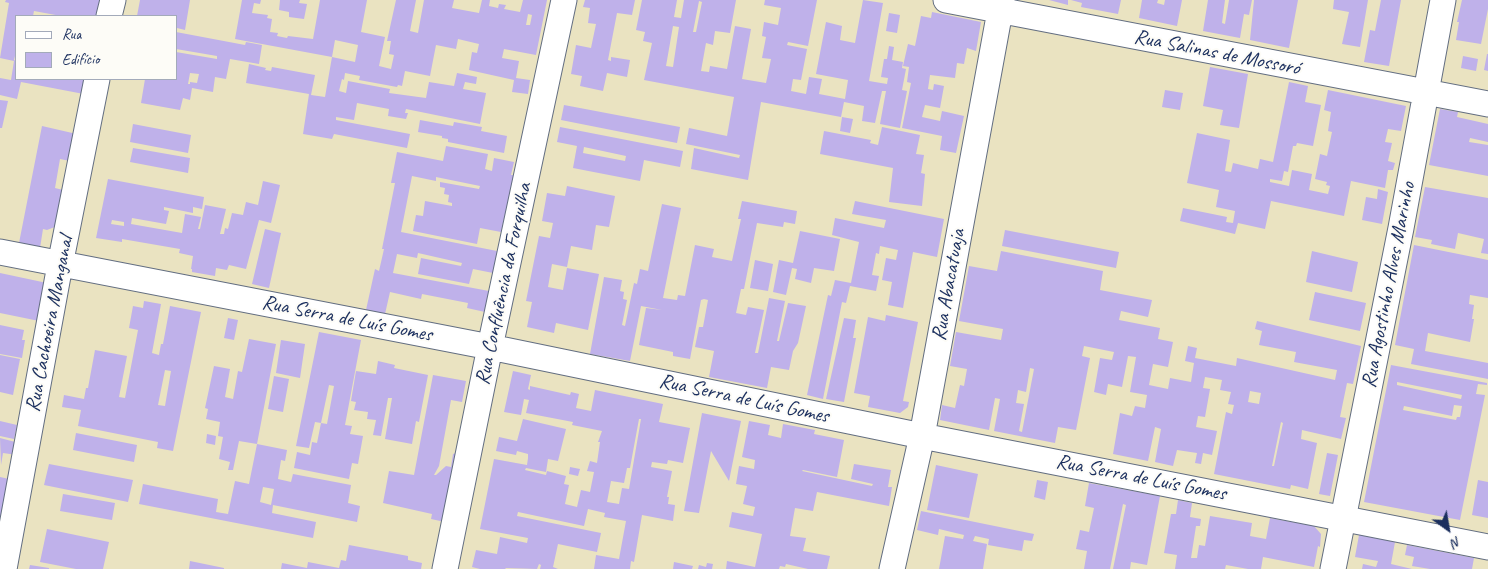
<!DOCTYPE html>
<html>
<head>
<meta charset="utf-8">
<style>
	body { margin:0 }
	#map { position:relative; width:1488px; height:569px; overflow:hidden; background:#eae3c1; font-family:Caveat,sans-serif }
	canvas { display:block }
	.legend { position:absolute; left:15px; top:15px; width:162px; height:65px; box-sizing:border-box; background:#fdfcf7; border:1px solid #a3aaba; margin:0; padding:6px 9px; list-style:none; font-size:15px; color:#1b2f5e }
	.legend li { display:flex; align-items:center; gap:10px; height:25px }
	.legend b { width:25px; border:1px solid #a3aaba }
	.north { position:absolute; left:1423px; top:504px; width:50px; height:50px; -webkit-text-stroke:4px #fdfcf7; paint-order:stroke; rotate:148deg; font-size:14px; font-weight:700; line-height:20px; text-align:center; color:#1b2f5e }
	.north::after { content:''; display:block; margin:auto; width:18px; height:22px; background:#1b2f5e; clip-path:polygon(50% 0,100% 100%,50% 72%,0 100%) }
</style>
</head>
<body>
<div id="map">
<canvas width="1488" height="569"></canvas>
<ul class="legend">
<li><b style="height:6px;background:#fff"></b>Rua</li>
<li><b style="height:14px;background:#bfb1ea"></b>Edifício</li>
</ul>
<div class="north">N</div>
</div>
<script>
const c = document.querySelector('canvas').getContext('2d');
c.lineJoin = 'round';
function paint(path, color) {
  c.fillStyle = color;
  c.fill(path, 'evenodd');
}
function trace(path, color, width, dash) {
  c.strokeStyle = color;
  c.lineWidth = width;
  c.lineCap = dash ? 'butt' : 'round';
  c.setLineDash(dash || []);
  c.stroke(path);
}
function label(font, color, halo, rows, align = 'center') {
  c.font = font + ' Caveat,sans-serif';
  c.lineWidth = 4;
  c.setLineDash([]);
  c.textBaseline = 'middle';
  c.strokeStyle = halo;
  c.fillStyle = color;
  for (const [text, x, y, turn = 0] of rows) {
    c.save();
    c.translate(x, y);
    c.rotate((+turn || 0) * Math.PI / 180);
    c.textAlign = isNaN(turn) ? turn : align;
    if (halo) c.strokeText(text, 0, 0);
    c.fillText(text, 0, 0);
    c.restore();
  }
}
paint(new Path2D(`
	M6,0H108L104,16H61L34,11L33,16H16V56H15L14,60L16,61V79H92L89,95L21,82L17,99L0,95V78L11,80L14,61L0,58L9,3L5,2Z
	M140,0H190L185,30L177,28L176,16H137Z
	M242,0H261L260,4L254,3L252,13L268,15L267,18L272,19L270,32L278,33L277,36L287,38L288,36L313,39L320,0H367L361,32L385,37L379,66L391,69L394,55L389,54L391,41H387L396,0H416L410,31L418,33L424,0H454L452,8L479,13L482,0H490L489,6L498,8L499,4L506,5L504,9L520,12L523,0H547L536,55L504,49L502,58L519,61L516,78L530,80L528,94L512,92L514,80L469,70L472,52L477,53L479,44L458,39L456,49L436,45L430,76L405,71L402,86L398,85L397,87L359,80L360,76L345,73L344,80L342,79L339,91L346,93L348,81L390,89L389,93L426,98L429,82L454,86L457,73L477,77L476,84L465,82L463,89L486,93L480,124L406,109L405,113H408L406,119L388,116L389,109L357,103L354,120L336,117V120L410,134L407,148L334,134L332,139L303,134L309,94L246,83L249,64L266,68L265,70L271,71L272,67L315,75L311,95L325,97L332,57L235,39ZM528,14L532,15L530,25H526ZM335,40L358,45L355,62L332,57Z
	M280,0H300L299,3L307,4L304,19L289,17V12L279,10Z
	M585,0H635L632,15L617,13L608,60L611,61V57L630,60L627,77L607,73L603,91L580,86L582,76L571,74L576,45L591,48L596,24L588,23L590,8L583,7Z
	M642,0H677L674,17L681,18L684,0H736L730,33L715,31L713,45L706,43L701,71L709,72L710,66L727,69L735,26L751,29L742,79L766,83L771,59L762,58L766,37L762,36L764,22L778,25L781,8L764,5L765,0H817L808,46L788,42L787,45L807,49L801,80L793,79L791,91L806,94L809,77L822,79L819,94L845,99L848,80L816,74L826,22L842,26L840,40L855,43L863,0L883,3L869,81L887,84L888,78L881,77L884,59H887L889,46L894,47L892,60L903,62L902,68L906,69L902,90L907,91L900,128L880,124L886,91H882L875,123L862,121L864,106L844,102L841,117L761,102L748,180L691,169L694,148L739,158L740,155L686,144L689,128L727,136L734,97L644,80L652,43L643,41L645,32L636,30ZM699,1L702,2L696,32H693ZM673,26L679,27L673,67L666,66Z
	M1049,0H1068V5Z
	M1071,0H1121L1118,14L1081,7L1082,3Z
	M1142,0H1158L1157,3L1164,5L1165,0H1182L1177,26L1139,18Z
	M1208,0H1225L1222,23L1225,24L1229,0H1252L1249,15L1244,14L1240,38L1203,31Z
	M1254,0H1298L1289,48L1250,40Z
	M1334,0H1368L1360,47L1342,44L1349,12L1333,9Z
	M1381,0H1401L1389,66L1364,62L1370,30L1375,31Z
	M1462,0H1488V9L1481,44L1456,40L1459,22H1457Z
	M932,12L981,22L976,51L967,48L964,64L957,63L955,78L930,75L928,89L933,90L934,84L944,86L940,108L925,105L922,117L940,121L942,111L964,116L956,153L940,150L942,136L902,128L911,83L907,82L909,67L903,66L908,44L915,46L921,16L931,18Z
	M889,13L900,15L897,33L886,31Z
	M176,32L245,45L246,42L262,45L259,64L230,59L226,79L215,77L213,92L192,88L190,100L183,98L180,110L141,103L145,79H176V52L217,59V56L176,49ZM190,73L199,74L197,83L190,82V84H188Z
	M1487,54H1488V71L1484,70Z
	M1463,56L1478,59L1476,71L1461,68Z
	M1210,67L1248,74L1239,128L1220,125L1223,110L1203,106Z
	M1289,82L1308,86L1305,102L1321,105L1313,146L1297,143L1296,146H1293L1288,172L1284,171L1282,181L1270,179V182L1289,186L1292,170L1312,174L1309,190L1328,194L1330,186L1326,185L1327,182L1315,179L1320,154L1327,156L1332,132L1328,131L1331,112L1324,110L1328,90L1406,106L1401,131L1388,129L1385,142L1392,143L1388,161L1395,163L1393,170H1388L1385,188L1351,181L1344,216L1271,201L1265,229L1238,223L1235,234L1180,221L1183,208L1227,217L1226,222L1233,223L1235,211L1216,207L1219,190L1187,183L1197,133L1230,140L1225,171L1231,172L1233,163L1258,169L1260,159L1273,162Z
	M1165,90L1183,93L1180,110L1162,107Z
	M0,100L8,101L2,128H0Z
	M564,105L680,127L677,143L561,120Z
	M1440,109L1458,112L1457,117L1488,124V142L1470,138L1469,142L1488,145V176L1429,165Z
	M842,117L853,119L850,133L840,131Z
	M420,120L453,126L454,122L482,127L481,131L507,136L504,153L448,142V139L442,138V136L418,132Z
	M133,124L191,135L188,153L130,142Z
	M42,126L81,135L75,162L60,159L55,188L67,191L60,225L47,230L43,229L40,248L19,243Z
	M560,127L683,151L680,167L644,160L640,181L573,168L577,146L557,142ZM584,147L626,156L625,161L583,153Z
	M882,127L920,135L916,154L924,155L921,173L925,174L922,206L889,202L893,168L820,154L824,131L871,140L870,143L878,145Z
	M446,146L488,154L485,169L492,171L494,158L514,162L511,175H515L507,214H505L501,232L480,228L477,244L413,231L416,215L423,216L425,201L452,206V203L448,202L449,195L444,194L445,188L440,187V182L479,189L480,186L436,177V181L412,176L401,232L497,251L493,273L473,269L469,284L418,274L421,258L461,266L462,263L418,253L417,258L397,254L393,273L489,291L485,312L467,308L468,303L422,294L421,299L390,292L385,314L366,310L375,269L379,271L384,249H382L395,183H391L397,152L443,161Z
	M133,148L190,158L188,173L130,162Z
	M108,179L204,197L202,209L193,207V213L164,207V210L169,211L166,224L132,218L131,224L182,233L185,214L201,217L198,229H200L205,205L226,209L220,234H224L225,228L228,229L232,213L243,215L246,202L258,205L263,181L280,185L271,223L259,220L246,269L229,265L227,270L216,268L215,276L192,272V269H191L193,256L179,253L180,249L122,239V242L96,238ZM112,220L124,222V226L111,224Z
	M567,186L615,196L609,227L596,225L592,250L571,246L567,267L552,264L548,287L563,290L567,268L599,274L588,330L556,323L554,333L527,327L532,302L526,301L539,236L550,238L553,223L542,221L547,193L565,196Z
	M1425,187L1488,198V254L1481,253L1484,239L1458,233L1455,249L1431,244L1432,240L1415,237Z
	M1378,189L1388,192L1382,224L1362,220L1366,197L1377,199Z
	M742,201L797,211L795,224L784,222L783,227L757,223L744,289H741L736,313L746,315L748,307L764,310L755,353H758L769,298L785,301L777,341H779L788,303L806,306L798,343L793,351L789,370L771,367L767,388L709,377L714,351L695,347L699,327H703L708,300L704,299L701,300L690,359L673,356V352L639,345L646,308L662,310L641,306L630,361L590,354L604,277L622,280L620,291L624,292L623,299L627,300L622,325L625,326L634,283L637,284L640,269L648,271L662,204L681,208L663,298L677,300L678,295L685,296L695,245L714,249L712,257L732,261L741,219H738Z
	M855,201L944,219L937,257L913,252L903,308L888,305L892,282L882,280L886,258L896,260L898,250L880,246L879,254L876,253L872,275L879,276L876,291L850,286L846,303L842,302L823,399L807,395L828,295L831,296L835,280L851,283L859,242L832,235L835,218L884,228L886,220L852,214Z
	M265,229L281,233L269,288L252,284Z
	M1005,230L1119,252L1116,268L1002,246Z
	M800,231L840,239L834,271L814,268L811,283L795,279L797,269L792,268L786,295L773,292L779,260L793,263Z
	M1414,245L1488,260V298L1470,295L1469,304L1474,305L1472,319H1474L1470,342L1428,333L1425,351L1488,363V379L1411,364L1414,349L1395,345Z
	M1001,251L1103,271L1100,290L1152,300L1148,317L1121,311L1119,320L1160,328L1158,339L1173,342L1168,367L1153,364L1149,385L1168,389L1170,378L1191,382L1194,363L1185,361L1188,346L1197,348L1195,358L1236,366L1237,358L1335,380L1337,370L1294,362L1296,352L1259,345L1262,331L1255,329L1257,321L1361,346L1353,384L1347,383L1340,417L1346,418L1341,439L1302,430L1301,439L1317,443L1308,489L1291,485L1290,489L1214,474L1226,412L1232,414L1234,405L1228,404L1231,392L1220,390L1222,380L1205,377L1203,388L1210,389L1205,417L1198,416L1196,427L1217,431L1212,455L1203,453L1201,464L1195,463L1197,453L1177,450L1173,466L1155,462L1161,429L1155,427L1148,461L1113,454L1120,413L1132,416L1135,406L1145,408L1147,395L1130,392L1136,357L1128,356L1122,387L1108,384L1106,395L1094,392L1100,358L1112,360L1114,352L1084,346L1082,356L1090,358L1076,430L1058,427L1055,443L994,431L1000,399L995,398L989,430L940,420L942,405L955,408L960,385L964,386L967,369L950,366L956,332L1001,340L1003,329L959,321L969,266L997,271ZM1030,368L1034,369L1022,432L1019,431L1024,404L1016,403L1018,390L1026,392ZM1250,391L1261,393L1259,404L1248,402ZM1281,422L1283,423L1274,466H1272Z
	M1312,251L1358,262L1352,292L1306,282Z
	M755,260L773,264L768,291L750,288Z
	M0,273L47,283L44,322L0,313Z
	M1315,292L1366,303L1360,331L1309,320Z
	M144,301L161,304L152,353L159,355L161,344H163L170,306L201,312L173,451L157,448L158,442L78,426L81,410L62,407L64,395L84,399L86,388H88L95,350L127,356L119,397L125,398L138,330L129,328L133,306L143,308ZM165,370L171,371L165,406L158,405Z
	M886,315L918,322L903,401L909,402L908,407L900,413L868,407L870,396L854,393L868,317L885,321Z
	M228,318L238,320L234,340L224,338Z
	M844,318L856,320L853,338H856L844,402L826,399Z
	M0,325L24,330L22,340H25L22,358L0,354Z
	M319,332L361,340L345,425L352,426L350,434L363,436L358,464L352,463L349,479L294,468L297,452L310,455L312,442L317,443L321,423L315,422L309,448L296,446ZM329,385L334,386L327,424L321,423Z
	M249,339L276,344L257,444L239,441L233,470H228L230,462L219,459L223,437L218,436L220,422L206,419L208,409L205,408L214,366L230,369L225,397L233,399L238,371L242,372Z
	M281,340L305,344L300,378L276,373Z
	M0,355L20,359L13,395L0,392Z
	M378,361L395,365L394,368L428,375L419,422L416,421L412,444L385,439L392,398H388L381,436L373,435L376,420L367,419L368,412L354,410L356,402L351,401L356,371L376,374Z
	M1391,365L1487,383V385L1478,384L1476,394L1485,395L1460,520L1364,502ZM1397,382L1462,395L1461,399L1397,385ZM1454,405L1462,406L1460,417H1457L1456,420L1403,410L1404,406L1452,416Z
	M513,371L531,375L528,389L530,390V386L570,395L571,392L579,394L576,408L591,411L595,390L663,404L659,422L690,428L683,463L668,460L667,464L652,462L651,467L672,471L667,497H669L668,504L675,505L673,521L642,515L634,562L631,561L630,569H594L596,555L619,559L626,521L604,517L605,513L588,509L584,526L518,512L517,516L601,533L597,552L558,544L553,567L558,569H540L541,565L539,564L537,569L506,568L505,569H480L472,567L476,550L497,554L500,537L527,543L528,538L480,529L494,459L527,465L528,458V454L517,451L516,455L496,451L499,437L517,441L523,419L566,429L558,461L548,459L546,472L526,468L525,470L546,475L547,471L566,476L564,484L569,485L565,504L577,507L581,490L590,492L594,472L587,471L590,461L597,463L600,442H598L602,431L572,425L573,422L526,413L529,400L524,399L521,415L504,412ZM639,419H641L629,489L622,488L619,504L607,502L611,481L624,483L627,468H630Z
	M433,375L466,381L462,402L451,400L439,466L434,475H436L446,466L451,467L453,454L456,453L445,522L431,519L432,514L383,503L389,471L414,475Z
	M274,376L289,379L283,412L268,409Z
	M702,413L741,421L729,481L711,451L699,513L684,511Z
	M0,421L17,425L14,439L0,436Z
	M749,421L770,425L768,435L781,438L783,424L815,430L814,434L844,440L837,477L803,470L802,471L872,486L873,484L851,479L854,464L891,470L888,487H892L889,506L817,492L813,511L795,508L790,536L806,538L803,551L830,556L827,569H808L786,564L785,567L780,566L779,569H726L727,561L755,567L762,534L729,527L732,512L753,516L755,507L743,504L747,486L736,484L739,466L754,469L755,460L742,457Z
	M76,433L137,445L134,462L73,450Z
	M207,434L216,436L215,445L206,443Z
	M0,438L19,443L17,455L3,453L1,465Z
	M257,444L287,450L285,461L281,460L278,479L291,482L293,474L351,485L348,503L360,506L357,522L273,505L272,513L316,522L313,538L139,504L143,484L218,499L216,512L228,514L235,481L249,484ZM263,487L274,489L271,505L260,502Z
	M1327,453L1338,455L1330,496L1319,494Z
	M49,464L133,480L128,502L44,485Z
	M936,465L978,474L969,518L927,510Z
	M570,467L580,469L578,476L569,474Z
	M0,477L14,480L7,518L0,517Z
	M1037,480L1048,482L1045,500L1034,497Z
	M1478,480L1488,482V518L1472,515Z
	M1089,483L1160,496L1147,565L1131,562L1130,569H1113L1126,505L1123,504L1110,569H1084L1087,551L1076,549L1080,530L1089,532L1094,508L1085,506Z
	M63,494L115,503L112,520L60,511Z
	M1178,500L1192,503L1190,517L1201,519L1200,526H1196L1191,558H1197L1199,545L1205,546L1210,516L1252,523L1250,536L1266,539L1270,518L1314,526L1321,534L1320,547L1318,546L1314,567L1263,557L1261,569H1248L1226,565L1225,569H1175L1177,555L1164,553L1171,514H1176Z
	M921,511L1034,534L1032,541L1024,540L1022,551L988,545L989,539L975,536L973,541L987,544L983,569H939L945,536L963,539L964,535L939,529L938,535L917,530Z
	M47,529L109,542L103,569H76L40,562Z
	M1359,535L1395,542L1391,564L1412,569H1362L1363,564L1376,567L1378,561L1355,557Z
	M349,545L408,556V560L422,563L421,569H281L282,563L307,568L308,562L339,568L341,560L346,561Z
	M1407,545L1474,558L1472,569H1430L1412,566L1414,557L1405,555Z
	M190,561L224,568V569H189Z
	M674,562L693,566L692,569H673Z
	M707,563L713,564L712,569H698L699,565L706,567Z
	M30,565L49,568V569H29Z`), '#bfb1ea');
const minor = new Path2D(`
	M946,0L1488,104
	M109,16L113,0
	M0,252L490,347L922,436L1488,547
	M4,569L60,265L97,79
	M445,569L490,347L564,0
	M892,569L922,436L1002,0
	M1333,569L1401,228L1443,0`);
trace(minor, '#636e81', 27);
trace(minor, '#fff', 25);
label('21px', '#1b2f5e', '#fdfcf7', [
	["Rua Salinas de Mossoró",1217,53,11],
	["Rua Confluência da Forquilha",504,284,-78],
	["Rua Abacatuaja",949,285,-80],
	["Rua Agostinho Alves Marinho",1389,285,-79],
	["Rua Serra de Luís Gomes",347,319,11],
	["Rua Cachoeira Manganal",50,324,-79],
	["Rua Serra de Luís Gomes",744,399,12],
	["Rua Serra de Luís Gomes",1141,478,11]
]);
</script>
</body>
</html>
